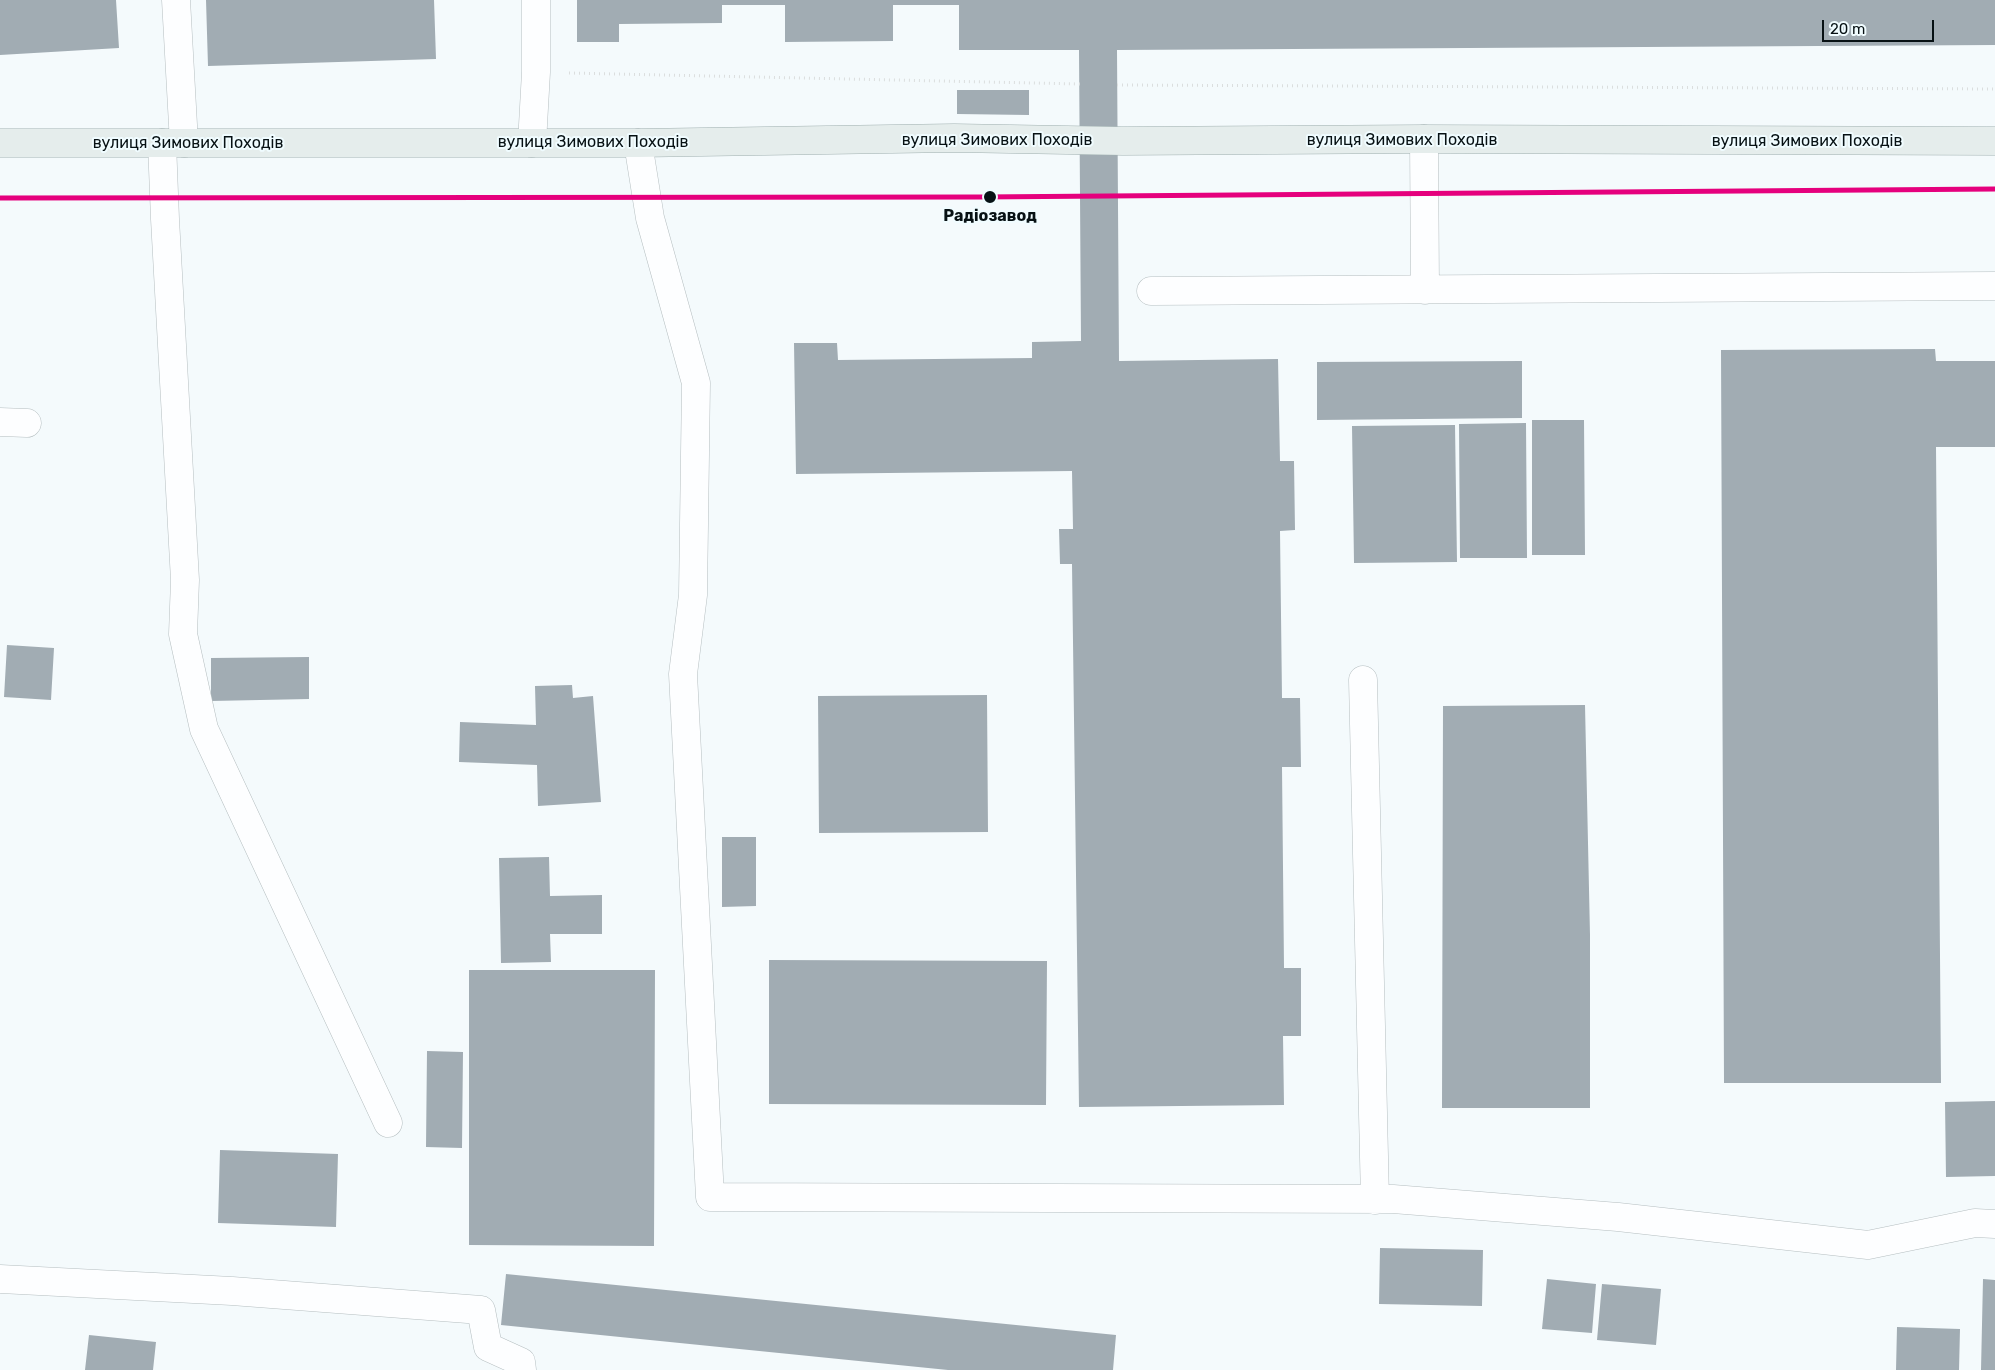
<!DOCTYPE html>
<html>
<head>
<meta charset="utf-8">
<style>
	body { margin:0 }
	#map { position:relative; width:1995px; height:1370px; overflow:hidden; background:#f4fafc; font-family:Rubik,sans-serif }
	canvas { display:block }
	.scale { position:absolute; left:1822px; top:20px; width:112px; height:22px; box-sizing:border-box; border:2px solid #071114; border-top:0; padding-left:6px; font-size:15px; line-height:18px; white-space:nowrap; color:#071114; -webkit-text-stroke:4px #f0fcff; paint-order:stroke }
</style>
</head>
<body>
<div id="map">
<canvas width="1995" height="1370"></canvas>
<div class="scale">20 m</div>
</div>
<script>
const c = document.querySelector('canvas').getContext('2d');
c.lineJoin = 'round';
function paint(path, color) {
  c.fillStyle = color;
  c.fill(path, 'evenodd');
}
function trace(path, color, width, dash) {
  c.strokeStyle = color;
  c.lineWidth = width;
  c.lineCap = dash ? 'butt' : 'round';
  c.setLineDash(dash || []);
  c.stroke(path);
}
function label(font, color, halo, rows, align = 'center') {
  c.font = font + ' Rubik,sans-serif';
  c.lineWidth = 4;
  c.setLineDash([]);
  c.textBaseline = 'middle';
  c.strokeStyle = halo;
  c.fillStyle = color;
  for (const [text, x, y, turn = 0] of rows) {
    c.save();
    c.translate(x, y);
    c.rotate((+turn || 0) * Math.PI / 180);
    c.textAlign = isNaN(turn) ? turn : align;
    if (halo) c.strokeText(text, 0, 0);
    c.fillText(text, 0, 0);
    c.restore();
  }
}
paint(new Path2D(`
	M0,0H116L119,48L0,55Z
	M206,0H434L436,59L208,66Z
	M577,0H1995V45L1117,50L1119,361L1278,359L1280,461H1294L1295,530L1280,531L1282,698H1300L1301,767H1282L1284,968H1301V1036H1283L1284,1105L1079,1107L1072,564H1060L1059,529H1073L1072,471L796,474L794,343H837L838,360L1032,358V342L1081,341L1079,50H959V5H893V41L785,42V5H722V23L619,24V42H577Z
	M957,90H1029V115L957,114Z
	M1935,349L1936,361H1995V447H1936L1941,1083H1724L1721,350Z
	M1522,361V418L1317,420V362Z
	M1532,420H1584L1585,555H1532Z
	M1526,423L1527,558H1460L1459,424Z
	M1455,425L1457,562L1354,563L1352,426Z
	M7,645L54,648L51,700L4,697Z
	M309,657V699L211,701V658Z
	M572,685L573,698L593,696L601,802L538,806L537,765L459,762L460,722L536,725L535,686Z
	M987,695L988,832L819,833L818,696Z
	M1585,705L1590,935V1108H1442L1443,706Z
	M722,837H756V906L722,907Z
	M549,857L550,896L602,895V934H550L551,962L501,963L499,858Z
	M769,960L1047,961L1046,1105L769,1104Z
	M469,970H655L654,1246L469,1245Z
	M427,1051L463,1052L462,1148L426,1147Z
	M1995,1101V1176L1946,1177L1945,1102Z
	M220,1150L338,1154L336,1227L218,1223Z
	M1380,1248L1483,1250L1482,1306L1379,1304Z
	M506,1274L1116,1335L1113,1370H948L501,1325Z
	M1547,1279L1596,1284L1592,1333L1542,1329Z
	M1983,1279L1995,1280V1370H1981Z
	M1602,1284L1661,1289L1656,1345L1597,1340Z
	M1897,1327L1960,1329L1959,1370H1896Z
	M89,1335L156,1342L153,1370H85Z`), '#a1acb3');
const minor = new Path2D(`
	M176,0L184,143
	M1424,139L1425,290
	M162,143L165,219L185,580L183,634L204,729L388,1123
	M532,143L536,72V0
	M638,143L650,218L696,383L693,595L683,674L710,1197L1393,1199L1618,1217L1868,1245L1975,1223L1995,1224
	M1151,291L1995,286
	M0,422L27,423
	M1363,680L1375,1200
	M0,1279L232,1291L481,1310L488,1347L521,1362L522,1370`);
const major = new Path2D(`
	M0,143H638L954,138L1123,141L1424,139L1995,141`);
trace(minor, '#b5bec0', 29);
trace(major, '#a0b0b0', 29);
trace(new Path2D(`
	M569,73L1080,84
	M1117,85L1995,89`), '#dbdede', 3, [1, 4]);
trace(minor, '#fdfeff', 28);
trace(major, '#e5edec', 28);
trace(new Path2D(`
	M0,198L981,197L1995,189`), '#e5007d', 5);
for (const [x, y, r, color] of [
	[990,197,7,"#071114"]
]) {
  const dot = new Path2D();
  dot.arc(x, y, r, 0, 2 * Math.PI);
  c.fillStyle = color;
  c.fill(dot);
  trace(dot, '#f0fcff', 2);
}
label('16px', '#071114', '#f0fcff', [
	["вулиця Зимових Походів",997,140],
	["вулиця Зимових Походів",1402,140],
	["вулиця Зимових Походів",1807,141],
	["вулиця Зимових Походів",593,142],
	["вулиця Зимових Походів",188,143]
]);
label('bold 16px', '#071114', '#f0fcff', [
	["Радіозавод",990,216]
]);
</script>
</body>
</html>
